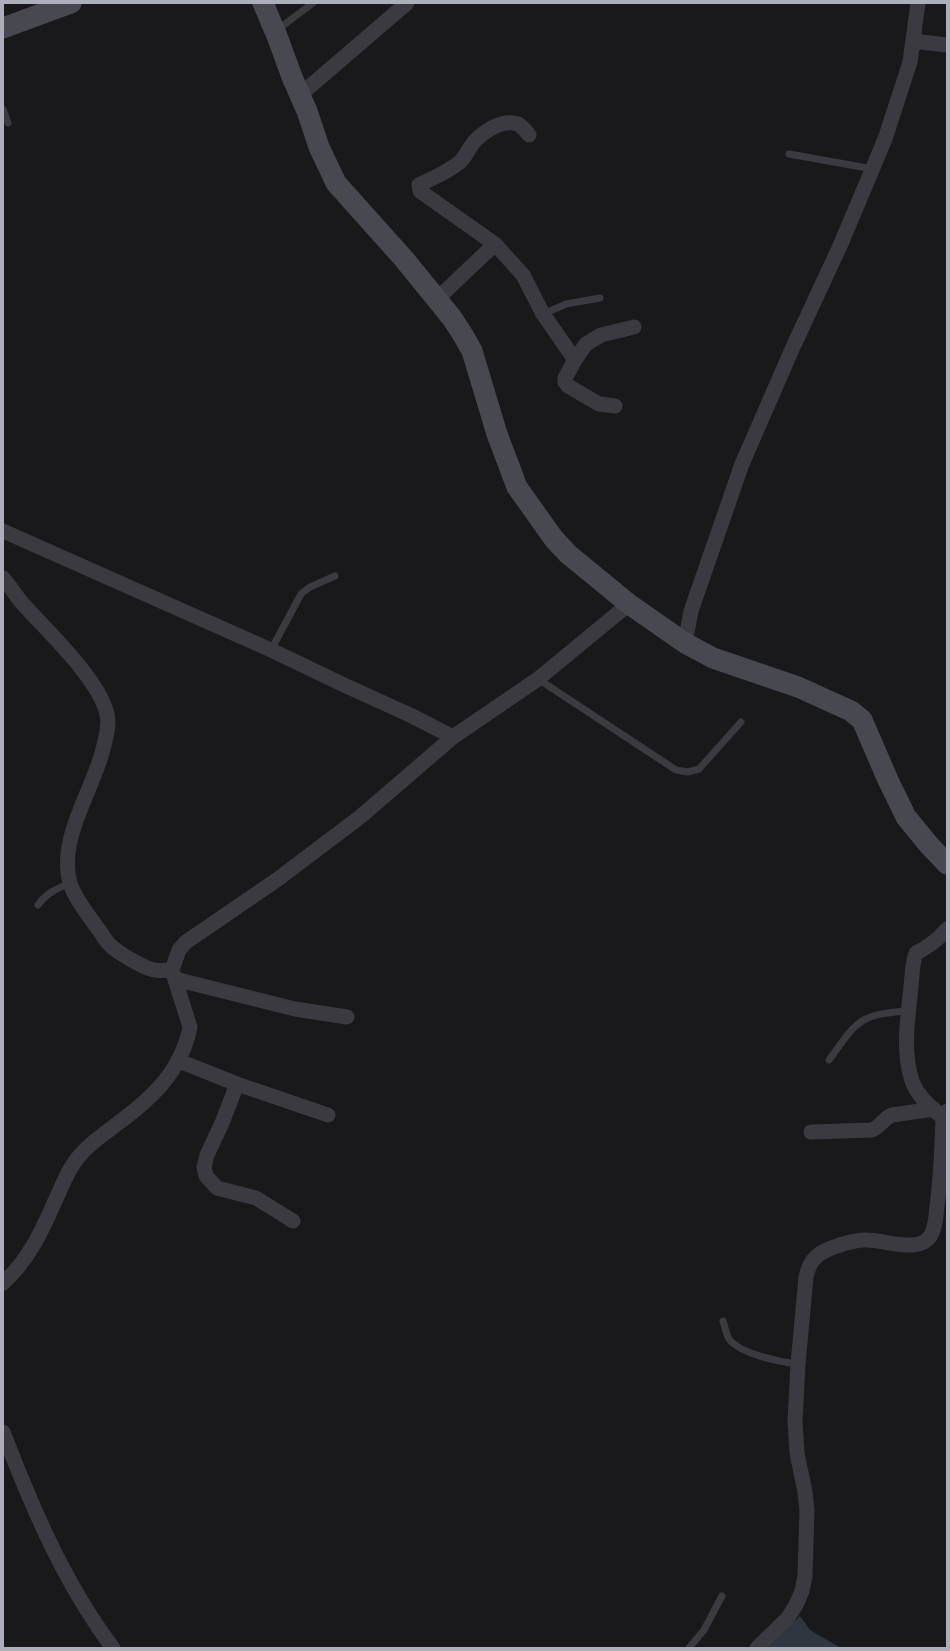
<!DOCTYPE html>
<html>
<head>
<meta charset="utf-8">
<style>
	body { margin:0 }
	#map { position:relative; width:950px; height:1651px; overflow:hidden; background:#19191b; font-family:Montserrat,sans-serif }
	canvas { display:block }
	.frame { position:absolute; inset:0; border:4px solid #acafba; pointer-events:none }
</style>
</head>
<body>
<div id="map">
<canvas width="950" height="1651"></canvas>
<div class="frame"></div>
</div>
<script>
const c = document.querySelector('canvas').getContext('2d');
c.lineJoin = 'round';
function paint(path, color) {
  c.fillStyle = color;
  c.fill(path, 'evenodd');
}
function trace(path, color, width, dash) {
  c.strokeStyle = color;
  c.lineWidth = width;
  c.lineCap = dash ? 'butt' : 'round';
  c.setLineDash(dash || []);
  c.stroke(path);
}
paint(new Path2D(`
	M800,1616L810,1630L841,1648H768Z`), '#2f363f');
trace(new Path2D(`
	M277,30L313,3
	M3,109L8,123
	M789,154L873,169
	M543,314L566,304L600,298
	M271,650L301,594L310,587L335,576
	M538,679L676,770L688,772L699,769L741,722
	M38,905C47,892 57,889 70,883
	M829,1060C857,1021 859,1014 909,1011
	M723,1321C725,1327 726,1334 729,1339C740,1354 780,1362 798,1364
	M689,1648L704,1630L722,1596`), '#3a3a40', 7);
trace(new Path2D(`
	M913,41L947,45
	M300,95L407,3
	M495,244L523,275L543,314L575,360L565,378V382L568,386L599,404L615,406
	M437,299L495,244L420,191L419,185C433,178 448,172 460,162C466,156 469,148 474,142C484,131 502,119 518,124C522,126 526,131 529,135
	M575,360L586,344L601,335L634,327
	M3,531L271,650L344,685L410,715L453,737
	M3,578C10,586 16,596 23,604C48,632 99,679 107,714C110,726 105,741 102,753C91,793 58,840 70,883C75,899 89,916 99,930C102,934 105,940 109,944C116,952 144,968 154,970C159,971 166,970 172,970
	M685,643L691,611L742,464L793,347L840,246L885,139L910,62L918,3
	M175,979L295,1009L347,1017
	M179,1061L237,1084L328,1115
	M237,1084L222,1123L207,1155L204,1167L206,1176L217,1188L256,1198L293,1221
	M943,1118C931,1107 918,1097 912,1081C902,1051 908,1017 911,987C912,976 912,964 916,953C928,947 938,940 947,929
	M811,1132L872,1130C880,1127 884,1118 892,1115L934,1109
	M3,1283C28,1261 42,1231 55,1201C61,1189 66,1174 74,1163C85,1147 101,1136 117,1124C152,1098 181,1072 190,1027L172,970L179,950L186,942L278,879L360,817L453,737L538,679L629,604
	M3,1432C32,1507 64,1583 113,1648
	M757,1648L787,1619L796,1605L802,1591L805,1576L807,1511L805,1492L797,1453L795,1421L798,1364L806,1277C808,1269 810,1262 817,1256C826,1248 853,1240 865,1240C883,1239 920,1255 931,1235C936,1226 936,1215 937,1206C941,1177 942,1147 943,1118L947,1111`), '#3a3a40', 15);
trace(new Path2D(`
	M263,3L277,36L292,77L307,111L319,147L336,183L404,259L452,318L463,335L472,351L497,434L517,487L554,539L568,554L629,604L685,643L713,658L798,687L851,711L862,720L888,780L906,817L929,845L947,864
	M3,28L71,3`), '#484950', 21);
</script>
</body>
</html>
